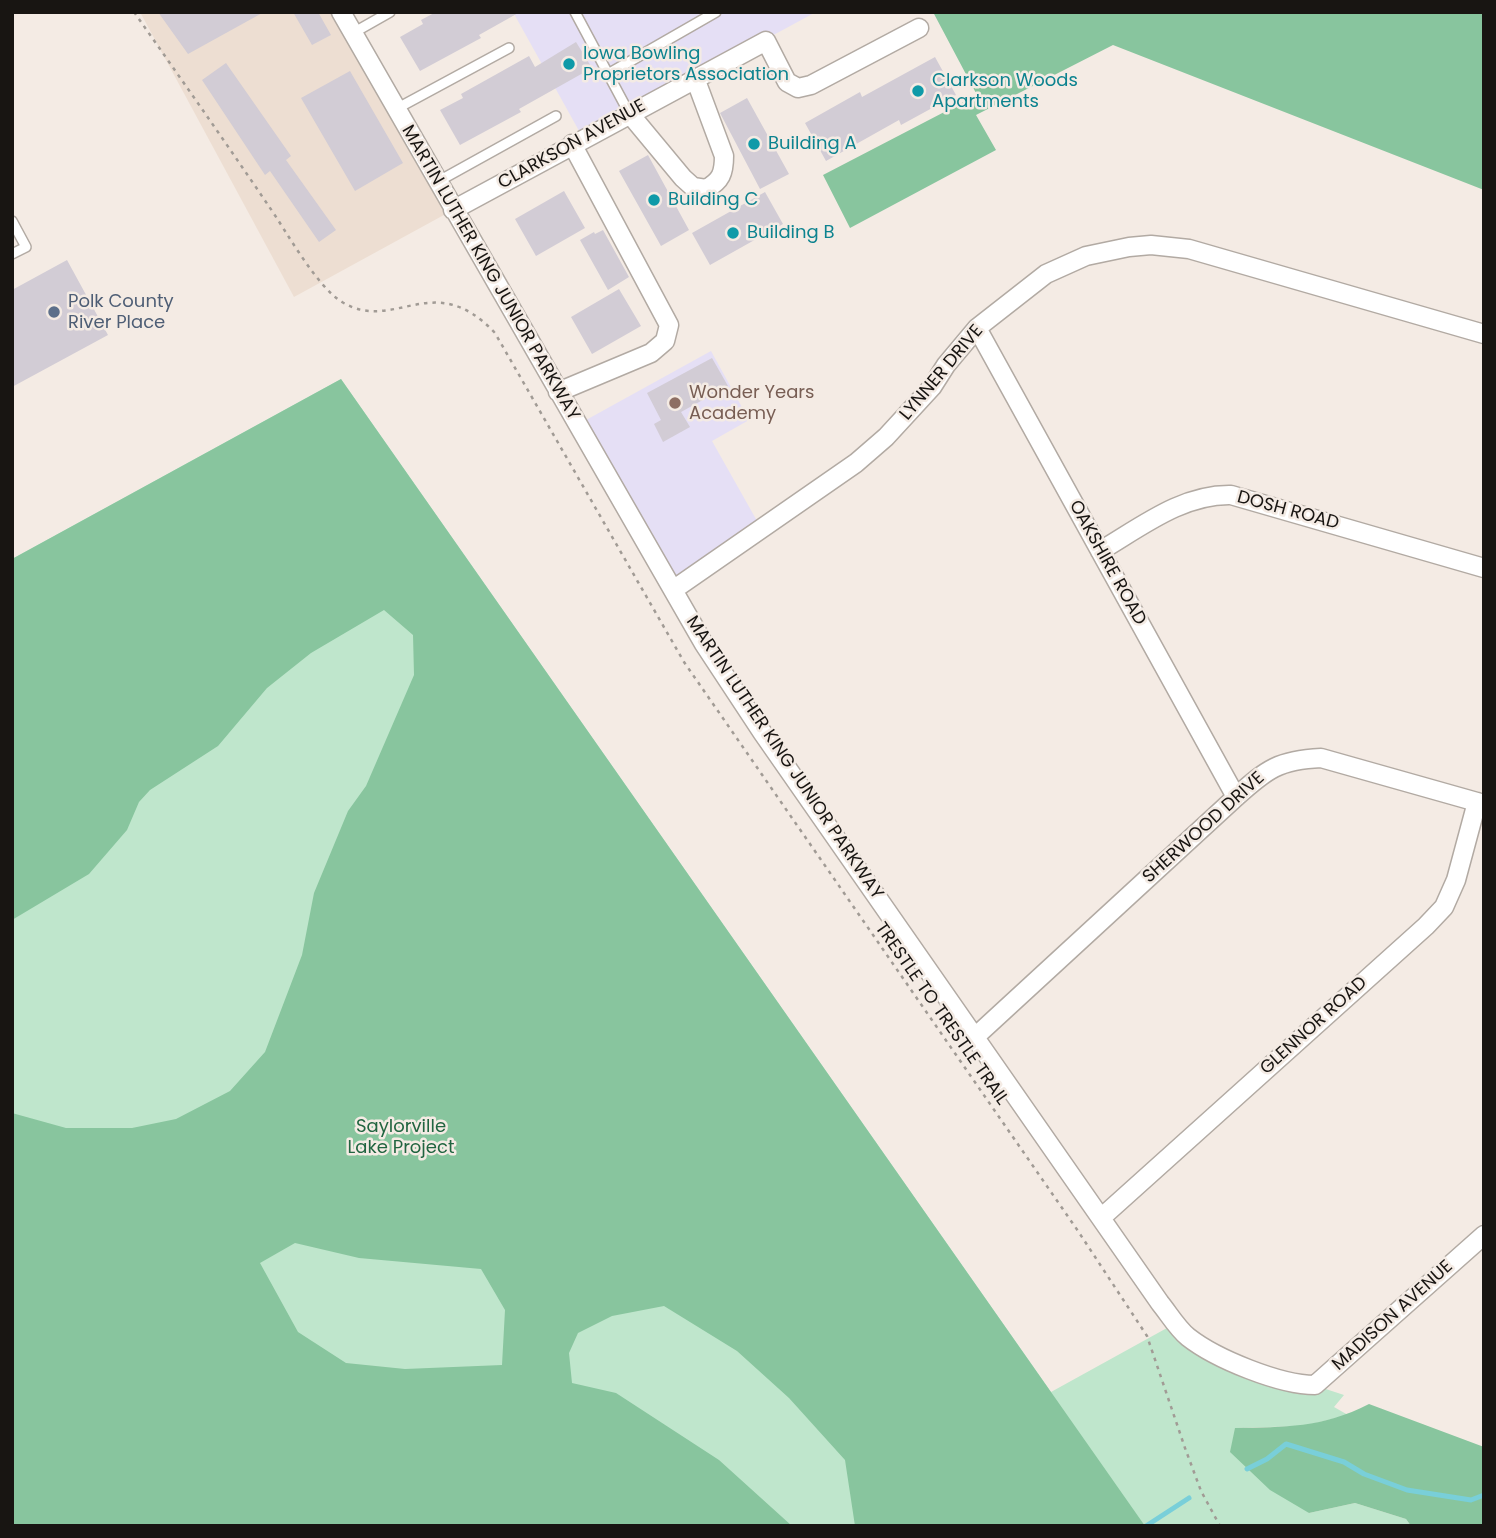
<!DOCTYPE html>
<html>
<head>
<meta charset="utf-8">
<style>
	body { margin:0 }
	#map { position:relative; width:1496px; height:1538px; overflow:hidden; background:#f4ebe4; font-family:Poppins,sans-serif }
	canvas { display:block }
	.frame { position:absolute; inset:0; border:14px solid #181512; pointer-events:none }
</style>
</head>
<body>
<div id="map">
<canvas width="1496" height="1538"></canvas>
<div class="frame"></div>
</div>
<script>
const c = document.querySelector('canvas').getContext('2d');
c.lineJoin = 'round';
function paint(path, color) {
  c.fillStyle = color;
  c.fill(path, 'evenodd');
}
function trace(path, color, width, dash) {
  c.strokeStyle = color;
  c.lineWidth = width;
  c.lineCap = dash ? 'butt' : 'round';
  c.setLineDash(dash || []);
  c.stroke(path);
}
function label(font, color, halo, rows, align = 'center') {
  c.font = font + ' Poppins,sans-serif';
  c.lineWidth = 5;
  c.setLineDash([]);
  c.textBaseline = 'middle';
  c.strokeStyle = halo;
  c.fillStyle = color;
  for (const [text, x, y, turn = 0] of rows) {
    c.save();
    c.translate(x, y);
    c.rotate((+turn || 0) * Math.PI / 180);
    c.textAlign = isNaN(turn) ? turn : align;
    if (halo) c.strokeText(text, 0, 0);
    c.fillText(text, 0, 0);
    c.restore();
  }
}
paint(new Path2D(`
	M513,12H816L583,138Z
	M711,351L749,420L712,441L761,528L673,590L577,425Z`), '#e5dff5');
paint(new Path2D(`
	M140,12H341L453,210L294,297Z`), '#edded2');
paint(new Path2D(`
	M341,379L1051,1392L1176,1323L1207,1350L1344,1395L1334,1407L1348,1415L1304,1426L1235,1428L1309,1513L1355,1503L1406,1519L1411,1526H12V559Z`), '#bfe6cc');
paint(new Path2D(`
	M933,12H1484V190L1113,45L976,115L996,150L850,228L823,175L977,95Z
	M341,379L1051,1392L1145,1526H855L845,1460L789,1398L737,1351L664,1306L612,1316L578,1333L569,1353L572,1383L616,1393L719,1460L792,1526H12V1113L66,1128H132L176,1119L230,1091L265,1052L302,955L314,893L348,811L366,786L414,675L413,635L384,610L311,653L267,688L218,746L150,790L139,802L127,830L89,874L12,920V559ZM295,1243L359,1258L481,1269L505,1310L502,1365L405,1369L346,1363L298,1332L260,1263Z
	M1369,1404L1484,1447V1526H1411L1406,1519L1355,1503L1309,1513L1270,1490L1230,1452L1235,1428C1285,1427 1322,1428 1369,1404Z`), '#88c59e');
trace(new Path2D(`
	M1247,1469L1267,1459L1286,1444L1344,1462L1364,1474L1407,1490L1471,1500L1484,1495
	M1146,1526L1189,1498`), '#79cfd9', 5);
paint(new Path2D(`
	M158,12H264L188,54Z
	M293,12H318L331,35L312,45Z
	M436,12H520L479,35L481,38L420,71L400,37L423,24L421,20Z
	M576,42L592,68L519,109L521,112L460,145L440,110L463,98L461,94L529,56L535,67Z
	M935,57L956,95L901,125L899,120L826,161L805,123L860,92L862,97Z
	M226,63L291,156L286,160L336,230L319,242L270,171L265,175L202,80Z
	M350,71L403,163L355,191L301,98Z
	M747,98L789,174L760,189L720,113Z
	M648,155L689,230L661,246L619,171Z
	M564,191L585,228L536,256L515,219Z
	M765,192L783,224L710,265L692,233Z
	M603,230L629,277L608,290L580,240L594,232L595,234Z
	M67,260L108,335L12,387V290Z
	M619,289L641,326L592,354L571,317Z
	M712,358L728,386L681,412L690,427L663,442L654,424L661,420L647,393Z`), '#d2ccd5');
const service = new Path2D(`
	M575,12L629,113
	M353,33L390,12
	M608,74L716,12
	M396,109L509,48
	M437,182L556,116
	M12,221L26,247L12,254`);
const minor = new Path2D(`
	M341,12L704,644L762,732L1160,1303C1169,1314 1177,1328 1188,1337C1216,1359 1280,1385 1315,1385L1484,1235
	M629,113L683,178L693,187L706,189C721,181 724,173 724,156L695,78
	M453,210L766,41L787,82L798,88L811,85L919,28
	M977,328L1236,797
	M558,392L651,353L665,341L669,325L572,144
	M1100,551C1141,527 1182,494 1231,495L1484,568
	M673,590L856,463L886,437L932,387L946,365L977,328L1046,274L1086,256L1129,247L1151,245L1189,249L1484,334
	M975,1037L1236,797C1267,769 1279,760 1321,758L1484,804
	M1101,1218L1426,926L1444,907L1456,880L1477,802`);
trace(service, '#b2aaa3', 12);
trace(minor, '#b2aaa3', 21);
trace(new Path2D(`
	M134,12C179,76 224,140 268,205C287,232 316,286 342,302C395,334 433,267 495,333L684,662L1078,1231L1147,1336L1185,1448L1201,1491L1220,1526`), '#a19b95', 2.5, [3.5, 5]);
trace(service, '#fff', 9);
trace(minor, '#fff', 18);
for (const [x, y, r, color] of [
	[569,64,7,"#0f9aa8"],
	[918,91,7,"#0f9aa8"],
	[754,144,7,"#0f9aa8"],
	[654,200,7,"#0f9aa8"],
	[733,233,7,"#0f9aa8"],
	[54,312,7,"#5c6f8a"],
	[675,403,7,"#8d6e63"]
]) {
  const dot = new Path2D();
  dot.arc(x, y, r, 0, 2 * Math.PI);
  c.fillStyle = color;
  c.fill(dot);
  trace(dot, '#f4ebe4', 2.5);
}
label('18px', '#0d838f', '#f4ebe4', [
	["Iowa Bowling",583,54],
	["Proprietors Association",583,75],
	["Clarkson Woods",932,81],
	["Apartments",932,102],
	["Building A",768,144],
	["Building C",668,200],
	["Building B",747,233]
], 'left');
label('18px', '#181512', '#f4ebe4', [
	["CLARKSON AVENUE",572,145,-29],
	["MARTIN LUTHER KING JUNIOR PARKWAY",490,273,60],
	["LYNNER DRIVE",942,373,-50],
	["DOSH ROAD",1288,511,15],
	["OAKSHIRE ROAD",1107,563,61],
	["MARTIN LUTHER KING JUNIOR PARKWAY",784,758,56],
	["SHERWOOD DRIVE",1204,828,-42],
	["TRESTLE TO TRESTLE TRAIL",941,1014,55],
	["GLENNOR ROAD",1314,1026,-42],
	["MADISON AVENUE",1393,1316,-42]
]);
label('18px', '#4e5e75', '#f4ebe4', [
	["Polk County",68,302],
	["River Place",68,323]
], 'left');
label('18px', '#785e54', '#f4ebe4', [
	["Wonder Years",689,393],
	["Academy",689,414]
], 'left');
label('18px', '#216540', '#f4ebe4', [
	["Saylorville",401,1127],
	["Lake Project",401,1148]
]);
</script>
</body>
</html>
